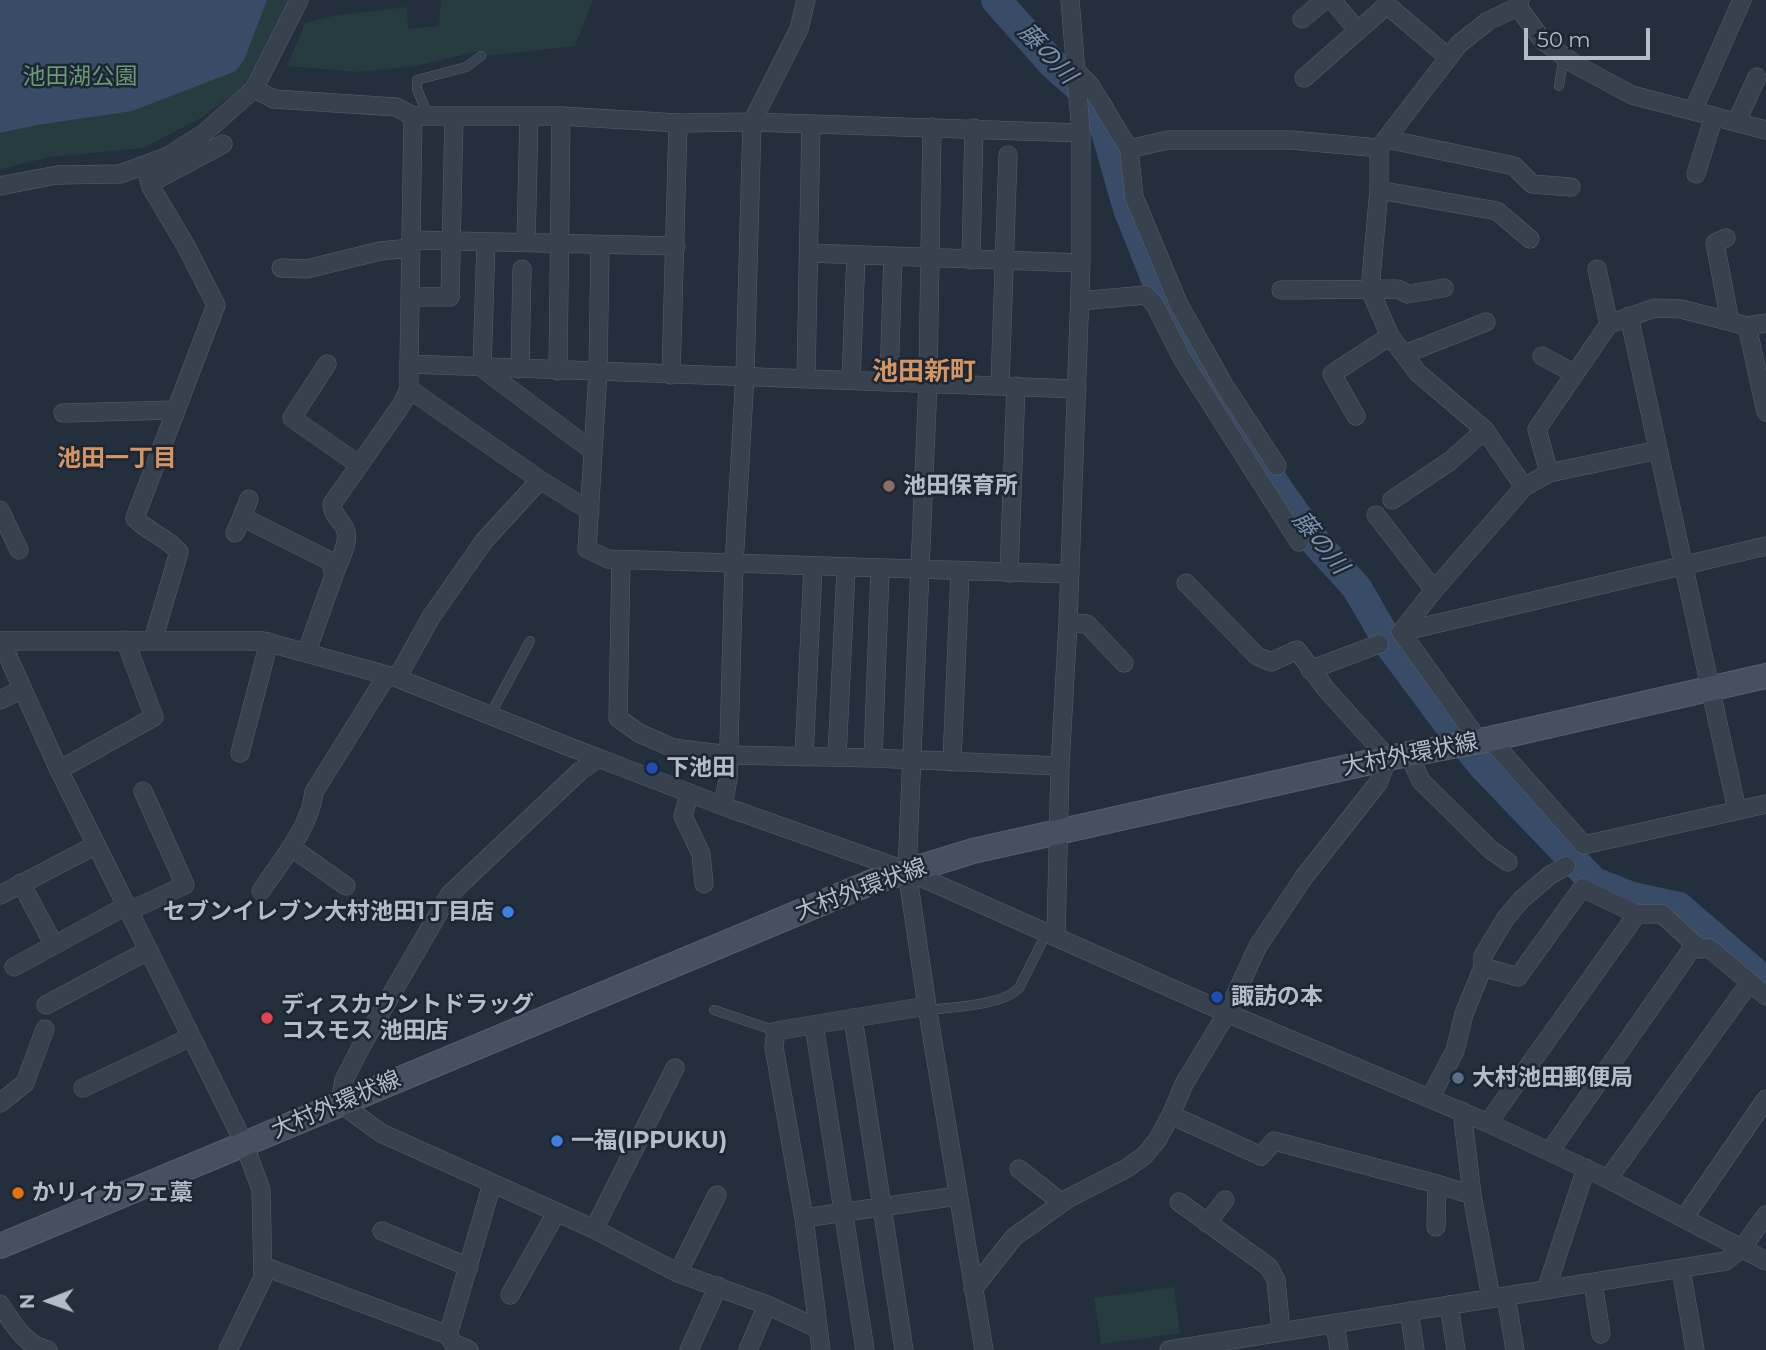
<!DOCTYPE html>
<html>
<head>
<meta charset="utf-8">
<style>
	body { margin:0 }
	#map { position:relative; width:1766px; height:1350px; overflow:hidden; background:#242f3e; font-family:Montserrat,sans-serif }
	canvas { display:block }
	.north { position:absolute; left:14px; top:1266px; width:70px; height:70px; -webkit-text-stroke:5px #1d2633; paint-order:stroke; rotate:269deg; font-size:19px; font-weight:700; line-height:28px; text-align:center; color:#b4bcc9 }
	.north::after { content:''; display:block; margin:auto; width:24px; height:32px; background:#b4bcc9; clip-path:polygon(50% 0,100% 100%,50% 72%,0 100%) }
	.scale { position:absolute; left:1524px; top:28px; width:126px; height:32px; box-sizing:border-box; border:4px solid #b4bcc9; border-top:0; padding-left:9px; font-size:21px; line-height:24px; white-space:nowrap; color:#b4bcc9; -webkit-text-stroke:5px #1d2633; paint-order:stroke }
</style>
</head>
<body>
<div id="map">
<canvas width="1766" height="1350"></canvas>
<div class="north">N</div>
<div class="scale">50 m</div>
</div>
<script>
const c = document.querySelector('canvas').getContext('2d');
c.lineJoin = 'round';
function paint(path, color) {
  c.fillStyle = color;
  c.fill(path, 'evenodd');
}
function trace(path, color, width, dash) {
  c.strokeStyle = color;
  c.lineWidth = width;
  c.lineCap = dash ? 'butt' : 'round';
  c.setLineDash(dash || []);
  c.stroke(path);
}
function label(font, color, halo, rows, align = 'center') {
  c.font = font + ' Montserrat,"Noto Sans JP",sans-serif';
  c.lineWidth = 5;
  c.setLineDash([]);
  c.textBaseline = 'middle';
  c.strokeStyle = halo;
  c.fillStyle = color;
  for (const [text, x, y, turn = 0] of rows) {
    c.save();
    c.translate(x, y);
    c.rotate((+turn || 0) * Math.PI / 180);
    c.textAlign = isNaN(turn) ? turn : align;
    if (halo) c.strokeText(text, 0, 0);
    c.fillText(text, 0, 0);
    c.restore();
  }
}
paint(new Path2D(`
	M0,0H288L244,86L201,118L143,148L50,157L0,169Z
	M441,0H593L575,46L485,56L479,51L416,66L359,72L287,66L305,23L333,16L407,7L408,29L439,26Z
	M1174,1287L1180,1333L1101,1344L1094,1298Z`), '#263c3f');
paint(new Path2D(`
	M0,0H267L244,60L236,71L132,111L37,125L0,133Z`), '#394c67');
trace(new Path2D(`
	M996,0L1053,64L1090,97L1100,111L1128,209L1173,322L1212,388L1282,495L1317,544L1357,588L1391,647L1450,726L1484,767L1594,882L1632,897L1679,907L1766,982`), '#394c67', 30);
const service = new Path2D(`
	M1559,86L1564,56
	M428,116L417,89V80L466,67L481,56
	M490,715L530,641
	M714,1010L776,1031
	M928,1010C953,1007 1001,1006 1019,988L1047,932`);
const minor = new Path2D(`
	M1332,0L1358,31
	M1520,0L1518,7L1488,21L1459,44L1379,148V190L1370,290L1390,336L1418,373L1485,430L1524,487
	M1518,7L1543,41L1576,65L1632,95L1766,130
	M1302,19L1325,0
	M1077,72L1090,85L1129,149L1168,140H1291L1379,148
	M1304,78L1387,5L1448,57
	M254,89L274,99L396,107L413,116
	M1693,111L1742,0
	M1737,121L1757,77
	M932,127L928,382L907,871L927,1006L984,1350
	M1386,139L1514,166L1532,184L1571,187
	M1129,149L1134,197L1179,305L1224,385L1277,466
	M145,165L151,187L186,246L216,305L135,518C147,532 167,537 179,552L153,640
	M1696,174L1714,116
	M150,183L223,144
	M0,186L57,175L120,174L166,157L203,134L254,89L299,0
	M1379,190L1497,211L1530,239
	M1726,238L1715,243L1730,322
	M411,240L676,246
	M486,242L482,368L593,451
	M526,243L529,116
	M600,245L598,372L587,549L608,559L1069,574
	M809,253L1081,263
	M971,260L974,128
	M281,268L307,269L380,251L411,248
	M1597,269L1609,324
	M1281,290L1397,289L1408,294L1444,288
	M410,297H450L454,116
	M1080,301L1145,295L1154,303L1183,360L1299,542
	M1629,316L1737,810
	M1747,326L1766,412
	M1405,354L1486,322
	M1542,356L1575,374
	M327,364L292,418L358,464
	M409,364V389L540,480L590,511
	M520,369L522,269
	M558,371L561,116
	M671,375L678,123
	M806,378L811,124
	M851,379L856,255
	M889,381L893,256
	M1000,385L1008,155
	M1077,389L409,364L413,116H561L678,123L752,122L1081,133
	M63,413L176,410
	M1356,416L1332,374L1390,336
	M1549,473L1537,429L1609,324L1655,308L1681,309L1747,326L1766,323
	M249,499L242,517L330,561L334,575L307,651
	M1392,500L1450,461L1485,430
	M0,510L19,550
	M1376,515L1434,590
	M235,533L242,517
	M621,560L618,718L639,733L673,748L729,755L873,758L1060,766
	M1009,573L1016,386
	M334,575C338,563 351,541 345,529C341,519 333,517 332,504L402,404L409,389
	M1068,623L1087,624L1124,663
	M1401,632L1766,546
	M1401,632L1434,590L1524,487L1549,473L1658,450
	M1401,632L1479,741
	M0,641H263L397,678L567,746L723,806L907,871L1227,1013L1488,1123L1608,1179L1766,1261
	M1,641L59,770L244,1143L261,1190L263,1278L228,1350
	M1310,670L1379,644
	M397,678L431,617L484,541L540,480
	M0,700L22,689
	M1490,739L1584,845L1766,804
	M240,753L269,642
	M1409,755L1421,781L1491,850L1508,862
	M804,757L813,567
	M837,757L846,569
	M599,758L580,771L449,895L362,1045L344,1080L340,1103L381,1133L594,1229L678,1273L767,1305L817,1328
	M873,758L880,570
	M952,762L960,572
	M59,770L154,717L125,640
	M690,793L683,816L701,854L704,884
	M723,806L728,779L734,564L745,375L752,122L799,29L806,0
	M291,847L346,886
	M21,883L54,945
	M261,891C281,861 310,828 314,792L387,675
	M0,895L96,845
	M129,911L185,885L143,791
	M1056,936L1060,766L1068,623L1081,263V133L1070,0
	M14,967L126,906
	M1483,967L1518,977L1582,888L1637,914H1662L1700,949L1709,948L1766,996
	M46,1005L149,950
	M853,1018L904,1350
	M814,1025L865,1350
	M83,1088L191,1037
	M1430,1098L1455,1051L1464,1014L1483,967V956L1505,919L1521,900L1550,875L1566,866
	M0,1103L25,1083L45,1029
	M1462,1111L1472,1195L1491,1298
	M1171,1115L1261,1156L1274,1141L1437,1184
	M1488,1123L1637,914
	M1550,1151L1695,944
	M1019,1169L1062,1203
	M1608,1179L1750,982
	M1179,1202L1269,1267L1276,1280L1281,1332
	M804,1218L958,1196
	M1684,1218L1766,1099
	M1207,1223L1225,1200
	M1436,1227L1437,1184L1472,1195
	M594,1229L675,1068
	M382,1231L469,1267
	M263,1266L448,1335L492,1184
	M1681,1269L1695,1350
	M678,1273L717,1195
	M1593,1283L1601,1334
	M973,1289L1014,1237L1069,1198L1127,1168L1144,1156L1158,1139L1171,1115L1184,1084L1227,1013L1258,946L1304,877L1378,783L1388,758L1326,689L1297,650L1271,662L1257,656L1186,583
	M1546,1290L1586,1168
	M510,1295L556,1213
	M1506,1296L1515,1350
	M0,1304C13,1323 24,1345 48,1350
	M1449,1305L1456,1350
	M1409,1311L1415,1350
	M1335,1323L1339,1350
	M448,1335L453,1343L469,1350
	M689,1350L718,1286
	M748,1350L767,1305
	M821,1350L804,1218L774,1047L776,1031L927,1006
	M1169,1350L1726,1261L1742,1248L1766,1215`);
const secondary = new Path2D(`
	M0,1246L872,882L973,851L1388,758L1490,739L1766,676`);
trace(service, '#565f6c', 10);
trace(minor, '#565f6c', 19);
trace(secondary, '#565f6c', 26);
trace(service, '#38414e', 9);
trace(minor, '#38414e', 18);
trace(secondary, '#465061', 24);
for (const [x, y, r, color] of [
	[889,486,7,"#8d6e63"],
	[652,768,7,"#1a4fb4"],
	[508,912,7,"#3f7fe0"],
	[1217,997,7,"#1a4fb4"],
	[267,1018,7,"#e0444e"],
	[1458,1078,7,"#5c6f8a"],
	[557,1141,7,"#3f7fe0"],
	[18,1193,7,"#e8710a"]
]) {
  const dot = new Path2D();
  dot.arc(x, y, r, 0, 2 * Math.PI);
  c.fillStyle = color;
  c.fill(dot);
  trace(dot, '#1d2633', 2.5);
}
label('23px', '#6b9a76', '#1d2633', [
	["池田湖公園",80,77]
]);
label('bold 23px', '#b4bcc9', '#1d2633', [
	["池田保育所",903,486],
	["下池田",666,768],
	["セブンイレブン大村池田1丁目店",494,912,"right"],
	["諏訪の本",1231,997],
	["ディスカウントドラッグ",281,1005],
	["コスモス 池田店",281,1031],
	["大村池田郵便局",1472,1078],
	["一福(IPPUKU)",571,1141],
	["かリィカフェ藁",32,1193]
], 'left');
label('23px', '#b4bcc9', '#1d2633', [
	["大村外環状線",1410,755,-11],
	["大村外環状線",861,890,-20],
	["大村外環状線",336,1105,-23]
]);
label('italic 24px', '#7c92b1', '#1d2633', [
	["藤の川",1047,54,47],
	["藤の川",1320,543,51]
]);
label('bold 24px', '#d59563', '#1d2633', [
	["池田一丁目",117,459]
]);
label('bold 26px', '#d59563', '#1d2633', [
	["池田新町",924,372]
]);
</script>
</body>
</html>
